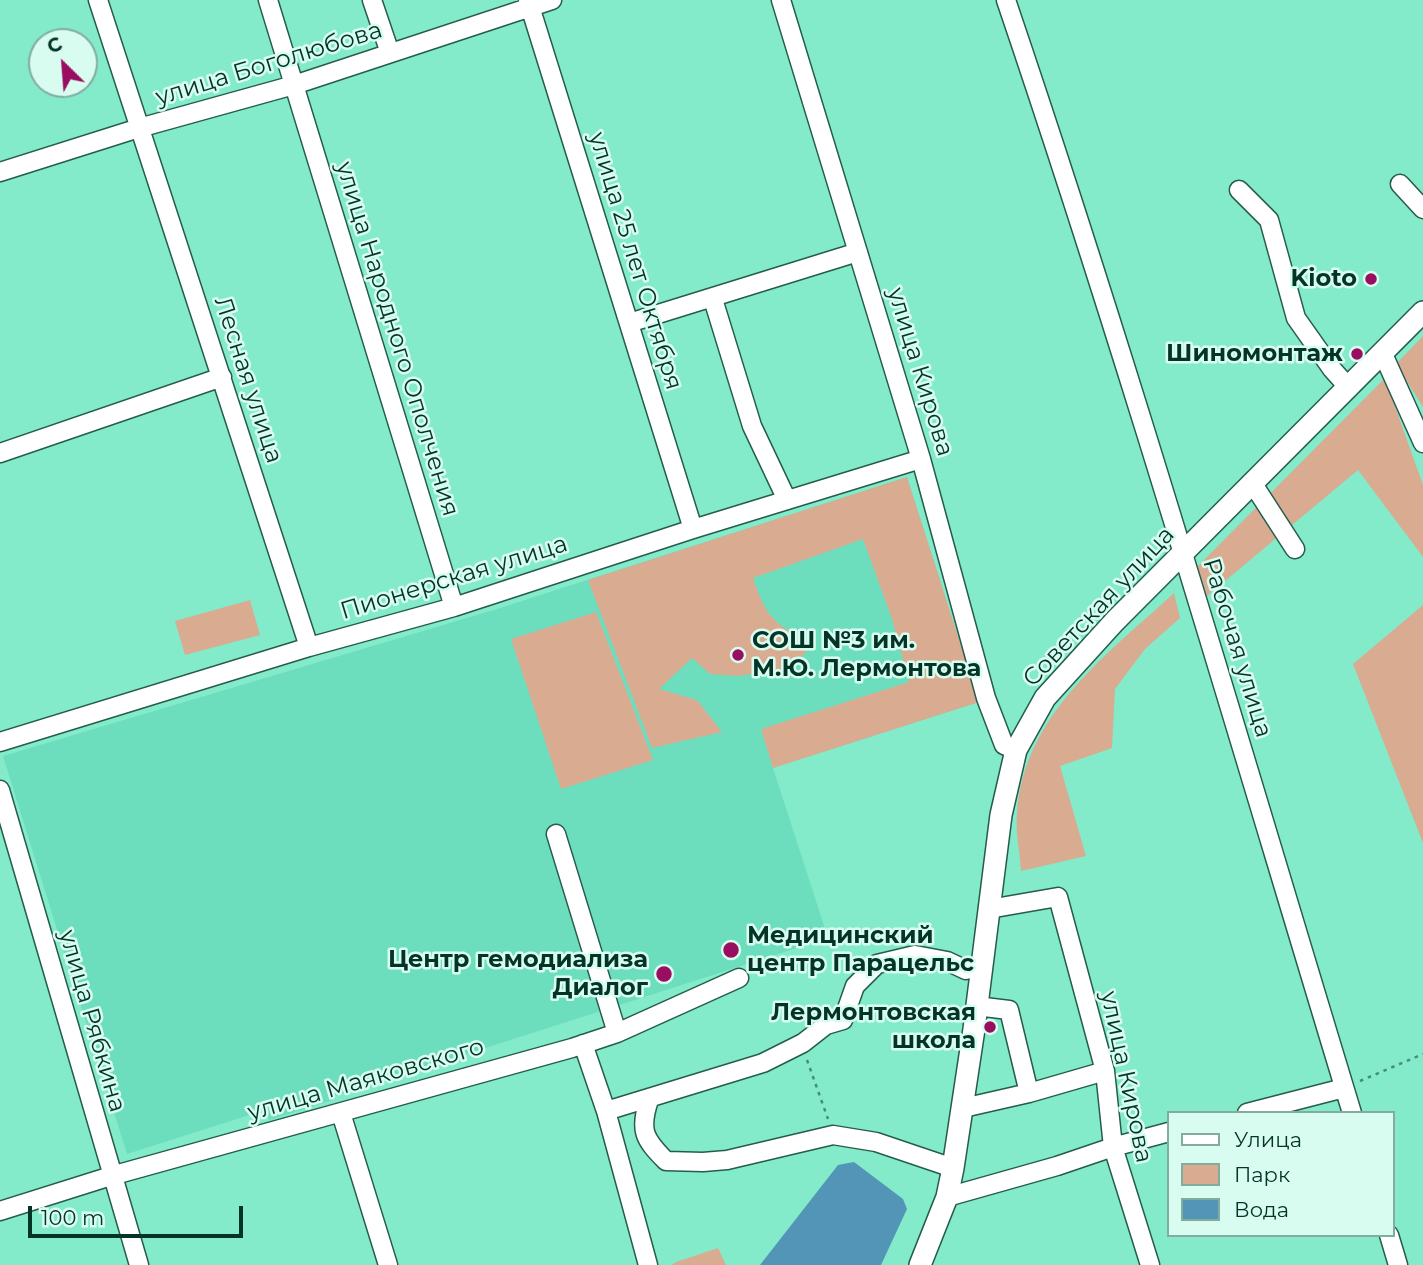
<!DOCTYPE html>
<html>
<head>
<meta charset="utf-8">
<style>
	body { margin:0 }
	#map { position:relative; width:1423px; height:1265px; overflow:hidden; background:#83eaca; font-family:Montserrat,sans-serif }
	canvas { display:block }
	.legend { position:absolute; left:1167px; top:1111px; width:228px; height:126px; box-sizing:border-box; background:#d8fdf0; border:2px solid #83aca0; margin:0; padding:9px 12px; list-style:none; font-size:21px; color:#043328 }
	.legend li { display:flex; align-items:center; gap:14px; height:35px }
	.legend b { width:35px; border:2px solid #83aca0 }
	.north { position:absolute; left:28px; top:28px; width:70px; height:70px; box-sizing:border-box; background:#d8fdf0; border:2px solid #83aca0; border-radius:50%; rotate:335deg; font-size:19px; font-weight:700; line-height:28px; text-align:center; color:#043328 }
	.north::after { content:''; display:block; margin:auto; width:24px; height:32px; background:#990e61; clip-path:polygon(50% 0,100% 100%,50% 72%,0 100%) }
	.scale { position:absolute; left:28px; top:1206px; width:215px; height:32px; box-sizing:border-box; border:4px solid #043328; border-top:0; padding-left:9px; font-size:21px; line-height:24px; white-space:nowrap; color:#043328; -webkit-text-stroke:5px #d8fdf0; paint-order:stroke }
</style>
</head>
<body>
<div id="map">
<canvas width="1423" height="1265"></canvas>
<ul class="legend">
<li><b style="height:9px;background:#fff"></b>Улица</li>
<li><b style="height:19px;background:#d9ac92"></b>Парк</li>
<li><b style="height:19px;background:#5295b6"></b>Вода</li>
</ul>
<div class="north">С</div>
<div class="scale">100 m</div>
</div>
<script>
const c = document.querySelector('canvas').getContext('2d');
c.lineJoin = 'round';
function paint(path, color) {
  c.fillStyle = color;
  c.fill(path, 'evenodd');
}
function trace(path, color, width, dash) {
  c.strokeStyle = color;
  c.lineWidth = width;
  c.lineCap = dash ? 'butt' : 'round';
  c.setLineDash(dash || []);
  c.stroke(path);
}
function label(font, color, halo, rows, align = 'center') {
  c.font = font + ' Montserrat,sans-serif';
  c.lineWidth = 5;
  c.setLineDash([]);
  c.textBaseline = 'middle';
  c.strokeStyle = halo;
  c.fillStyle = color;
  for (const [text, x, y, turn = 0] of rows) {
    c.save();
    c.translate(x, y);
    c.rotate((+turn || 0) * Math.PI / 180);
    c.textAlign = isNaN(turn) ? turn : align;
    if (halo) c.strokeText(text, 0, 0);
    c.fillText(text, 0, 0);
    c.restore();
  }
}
paint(new Path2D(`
	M907,477L979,702L773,768L828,938L336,1096V1099L269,1120L265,1110L127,1154L3,756L497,609Z`), '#6ddebd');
paint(new Path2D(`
	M1423,336V407L1396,364Z
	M1385,378L1423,485V557L1358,470L1207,596L1197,567Z
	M907,477L979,702L773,768L761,729L909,682L892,619L863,539L753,578C766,618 775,625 813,643L792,669L737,676L710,674L692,658L659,689L697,700L722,732L652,748L588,580Z
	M1174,593L1180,618L1145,649L1115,689L1112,748L1060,766L1086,856L1021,871C1020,852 1015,832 1017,813C1024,714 1107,655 1174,593Z
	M250,600L260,635L185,655L175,621Z
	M1423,605V843L1353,664Z
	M596,612L653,760L561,789L511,639Z
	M718,1248L726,1265H672L676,1262Z`), '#d9ac92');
paint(new Path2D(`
	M854,1162L903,1199L907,1209L881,1265H760L838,1165Z`), '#5295b6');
const minor = new Path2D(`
	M98,0L309,647
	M268,0L454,607
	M372,0L390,53
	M528,0L693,529
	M781,0L921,459L986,698L1004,745L1016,750
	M1006,0C1131,368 1239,741 1352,1113
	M0,172L139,128L294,85L552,0
	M1400,184L1423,209
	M1239,190L1269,220L1296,318L1332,369L1349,388
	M713,299L752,426L787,500
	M629,323L858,252
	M1383,354L1423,443
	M0,453L222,377
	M1253,484L1295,549
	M0,742L309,647L454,607L693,529L921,459
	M0,790L139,1265
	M556,834L617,1033
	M989,909L1058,897L1105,1071L1113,1147L1150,1265
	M976,1006L1009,1010L1029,1093
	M583,1044L606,1111L648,1265
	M649,1100C639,1130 644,1139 666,1161L703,1162L727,1160L833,1135L876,1142L953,1168
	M963,1108L1029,1093L1105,1071
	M606,1111L763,1063L803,1043L826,1025L843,1020L855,986L877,964L915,955L947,961L966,970L982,963
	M341,1113L388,1265
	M1247,1113L1344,1088
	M947,1197L1057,1166L1113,1147L1169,1132
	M0,1211L111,1176L572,1048L617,1033L739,978
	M1389,1235L1398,1265`);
const major = new Path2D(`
	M920,1265L947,1197L953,1168L974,1029L1001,815L1016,750L1045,698L1115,621L1423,312`);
trace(minor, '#255c4d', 21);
trace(major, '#255c4d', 24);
trace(new Path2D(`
	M807,1060L828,1119
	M1360,1081L1423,1054`), '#438e79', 2.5, [3.5, 5]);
trace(minor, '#fff', 18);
trace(major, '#fff', 21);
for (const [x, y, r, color] of [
	[1371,279,7,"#990e61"],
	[1357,354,7,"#990e61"],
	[738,655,7,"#990e61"],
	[731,950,9,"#990e61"],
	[664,974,9,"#990e61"],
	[990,1027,7,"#990e61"]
]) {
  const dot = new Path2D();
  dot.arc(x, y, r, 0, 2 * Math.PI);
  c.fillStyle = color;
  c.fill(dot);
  trace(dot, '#d8fdf0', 2.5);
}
label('24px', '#043328', '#d8fdf0', [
	["улица Боголюбова",269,64,-17],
	["улица 25 лет Октября",635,261,73],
	["улица Народного Ополчения",397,339,73],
	["улица Кирова",920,372,73],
	["Лесная улица",248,380,72],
	["Пионерская улица",454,578,-17],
	["Советская улица",1099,607,-47],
	["Рабочая улица",1237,648,73],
	["улица Рябкина",92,1021,74],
	["улица Кирова",1126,1077,78],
	["улица Маяковского",366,1080,-16]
]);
label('bold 24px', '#043328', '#d8fdf0', [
	["Kioto",1357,279],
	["Шиномонтаж",1343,354],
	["СОШ №3 им.",752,641,"left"],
	["М.Ю. Лермонтова",752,669,"left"],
	["Медицинский",747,936,"left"],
	["центр Парацельс",747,964,"left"],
	["Центр гемодиализа",648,960],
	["Диалог",648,988],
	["Лермонтовская",976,1013],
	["школа",976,1041]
], 'right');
</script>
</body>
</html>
